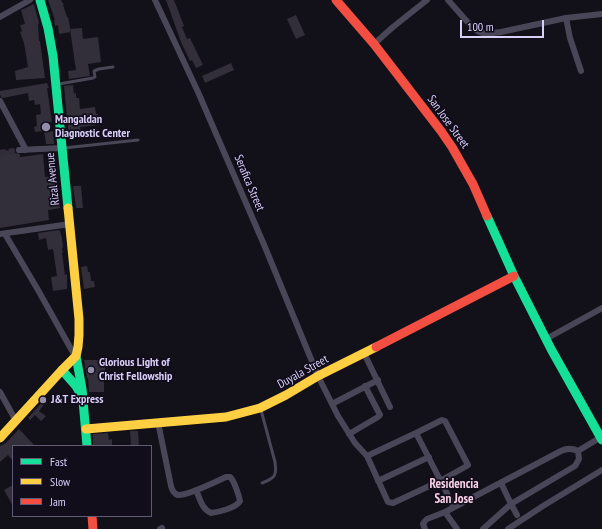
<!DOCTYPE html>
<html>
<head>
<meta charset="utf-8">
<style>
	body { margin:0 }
	#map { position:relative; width:602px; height:529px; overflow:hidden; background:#121018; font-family:"PT Sans Narrow",sans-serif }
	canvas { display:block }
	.legend { position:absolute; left:12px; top:445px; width:140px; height:72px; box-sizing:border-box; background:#110d1b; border:1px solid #615a73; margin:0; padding:5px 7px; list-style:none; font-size:12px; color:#d8cef8 }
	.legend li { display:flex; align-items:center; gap:8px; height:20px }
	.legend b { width:20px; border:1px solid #615a73 }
	.scale { position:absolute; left:460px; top:20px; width:84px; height:18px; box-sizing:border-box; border:2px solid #d8cef8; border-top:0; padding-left:5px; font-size:12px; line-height:14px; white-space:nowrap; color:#d8cef8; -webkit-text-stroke:3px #110d1b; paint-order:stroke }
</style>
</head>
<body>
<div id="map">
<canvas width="602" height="529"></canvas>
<ul class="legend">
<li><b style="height:5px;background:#16e098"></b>Fast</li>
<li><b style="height:5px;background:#ffcf43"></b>Slow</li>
<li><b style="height:5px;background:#f24e42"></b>Jam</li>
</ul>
<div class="scale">100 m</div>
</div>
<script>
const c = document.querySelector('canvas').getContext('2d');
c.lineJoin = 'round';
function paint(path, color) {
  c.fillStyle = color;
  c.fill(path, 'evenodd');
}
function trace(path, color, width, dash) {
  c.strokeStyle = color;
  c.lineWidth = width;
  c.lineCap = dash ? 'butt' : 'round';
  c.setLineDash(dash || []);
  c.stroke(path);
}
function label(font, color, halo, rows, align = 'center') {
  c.font = font + ' "PT Sans Narrow",sans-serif';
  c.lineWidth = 3.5;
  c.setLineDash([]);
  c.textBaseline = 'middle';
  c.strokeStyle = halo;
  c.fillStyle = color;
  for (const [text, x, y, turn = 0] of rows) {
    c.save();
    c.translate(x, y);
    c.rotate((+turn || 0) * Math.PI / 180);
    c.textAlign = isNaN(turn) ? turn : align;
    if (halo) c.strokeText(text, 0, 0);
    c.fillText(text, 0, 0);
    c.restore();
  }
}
paint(new Path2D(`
	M48,0H61L64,5H63L67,17H68L71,32L59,34L58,25L55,26L54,20H55Z
	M166,0H174L184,26L182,27L187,39L190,38L203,65L196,68L192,60L190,61L181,42Z
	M34,4L39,23L38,24L39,41H40L45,78L16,80L15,71L28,67L24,43L20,32L22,31L20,25L25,24L21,10Z
	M296,15L305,35L296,39L287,19Z
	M82,28L83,39L98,37L101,62L88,64L90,76L69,79L68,71L76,70L70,29Z
	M231,63L234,70L205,83L202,76Z
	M47,83L49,88H47L52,122H47L49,132L53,131L54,144H46L44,131L35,132L34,127L37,126L36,115L41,114L40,104L35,105L34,100L29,101L28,93L3,98L1,97L0,94V91Z
	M73,85L74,94L76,93V98H79L80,109L95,107L96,114H98L99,125L80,127L81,131L79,132L80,136L69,138L64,86Z
	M15,150V153L20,154V157L43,154L45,177L56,176L60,208L48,210L49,220L0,228V151Z
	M73,186H81L83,208H76Z
	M59,230L60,231L62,238L63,247L62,248L63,253H62L65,275L67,274V289L53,291L51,277L57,276L53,249L48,250L46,238L39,240L38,233Z
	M87,266L88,272H90L91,281H94L95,287L84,289L81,267Z
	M84,360H105V378H104V392H89L88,378H87Z
	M45,399L47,401L39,411L46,416L41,421L35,415L30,420L28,418Z
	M19,429L35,446H13V461L8,455L0,462V446L6,443Z
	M130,431H138L139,446H131Z
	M108,433L109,440L112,439V446H93V434Z
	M13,485V506L4,490Z`), '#322e3a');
trace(new Path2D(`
	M0,153L19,150`), '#302c3a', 6, [6, 3]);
trace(new Path2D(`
	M59,84L93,78L95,77L94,71L99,69L113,67
	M64,148L138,140
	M261,410L275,462C277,476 275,478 262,483`), '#494658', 3);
trace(new Path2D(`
	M155,0L198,92L265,247L318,376L338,416L355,443L367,456L388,502L393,503L440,481L465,467L468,465L445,421L442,420L416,433L367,456
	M448,0L472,27L477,31L485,34L501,32L566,18L602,14
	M0,17L30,0
	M566,18L570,38L581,71
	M374,44L393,27L427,0
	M0,101L26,150
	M19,150L62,148
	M0,234L70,224
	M5,234L38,290L75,356
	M546,339L602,308
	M364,353L390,407
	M0,392L16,421
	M332,404L378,380
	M158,422L171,486C172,490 174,494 178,495C187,496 217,481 226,477C227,477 229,477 230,477C234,480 239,496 240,501C236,508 219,512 211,513C202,509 200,499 196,490
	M416,433L454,507
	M349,434L378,417L380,415L365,386
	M578,451L601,437
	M378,481L429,457
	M501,483L511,504L517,515
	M445,512L457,529
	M160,529L162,528
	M425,529L423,524L425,521L427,519L445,512L561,451C567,448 572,448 578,451L579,459L575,466L511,504L483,529
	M508,529L543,506L602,470`), '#494658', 6);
trace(new Path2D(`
	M40,0L48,28L53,56L68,208
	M487,216L514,276L551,349L602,440
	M76,356L82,389L87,446
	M62,370L76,386L80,393`), '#16e098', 9);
trace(new Path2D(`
	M86,429L226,417L260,408L286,395L318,376L376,347
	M0,438L62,370L76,356L78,347L79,335V319L68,208`), '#ffcf43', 9);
trace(new Path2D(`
	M336,0L374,44L441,131L452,147L473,184L487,216
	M376,347L514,276
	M92,516L93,529`), '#f24e42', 9);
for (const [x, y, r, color] of [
	[46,127,5,"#938caa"],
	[91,370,4,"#938caa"],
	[43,400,4,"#938caa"]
]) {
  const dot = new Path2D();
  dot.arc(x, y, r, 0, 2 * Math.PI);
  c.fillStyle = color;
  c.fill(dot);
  trace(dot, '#110d1b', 1.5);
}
label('bold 12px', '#d8cef8', '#110d1b', [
	["Mangaldan",55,120],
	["Diagnostic Center",55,134],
	["Glorious Light of",99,363],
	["Christ Fellowship",99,377],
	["J&T Express",51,400]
], 'left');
label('12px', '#d8cef8', '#110d1b', [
	["San Jose Street",448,122,54],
	["Rizal Avenue",53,179,-96],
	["Serafica Street",249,183,67],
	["Duyala Street",303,372,-29]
]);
label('bold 13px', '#f8d0e5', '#110d1b', [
	["Residencia",454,484],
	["San Jose",454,499]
]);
</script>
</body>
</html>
